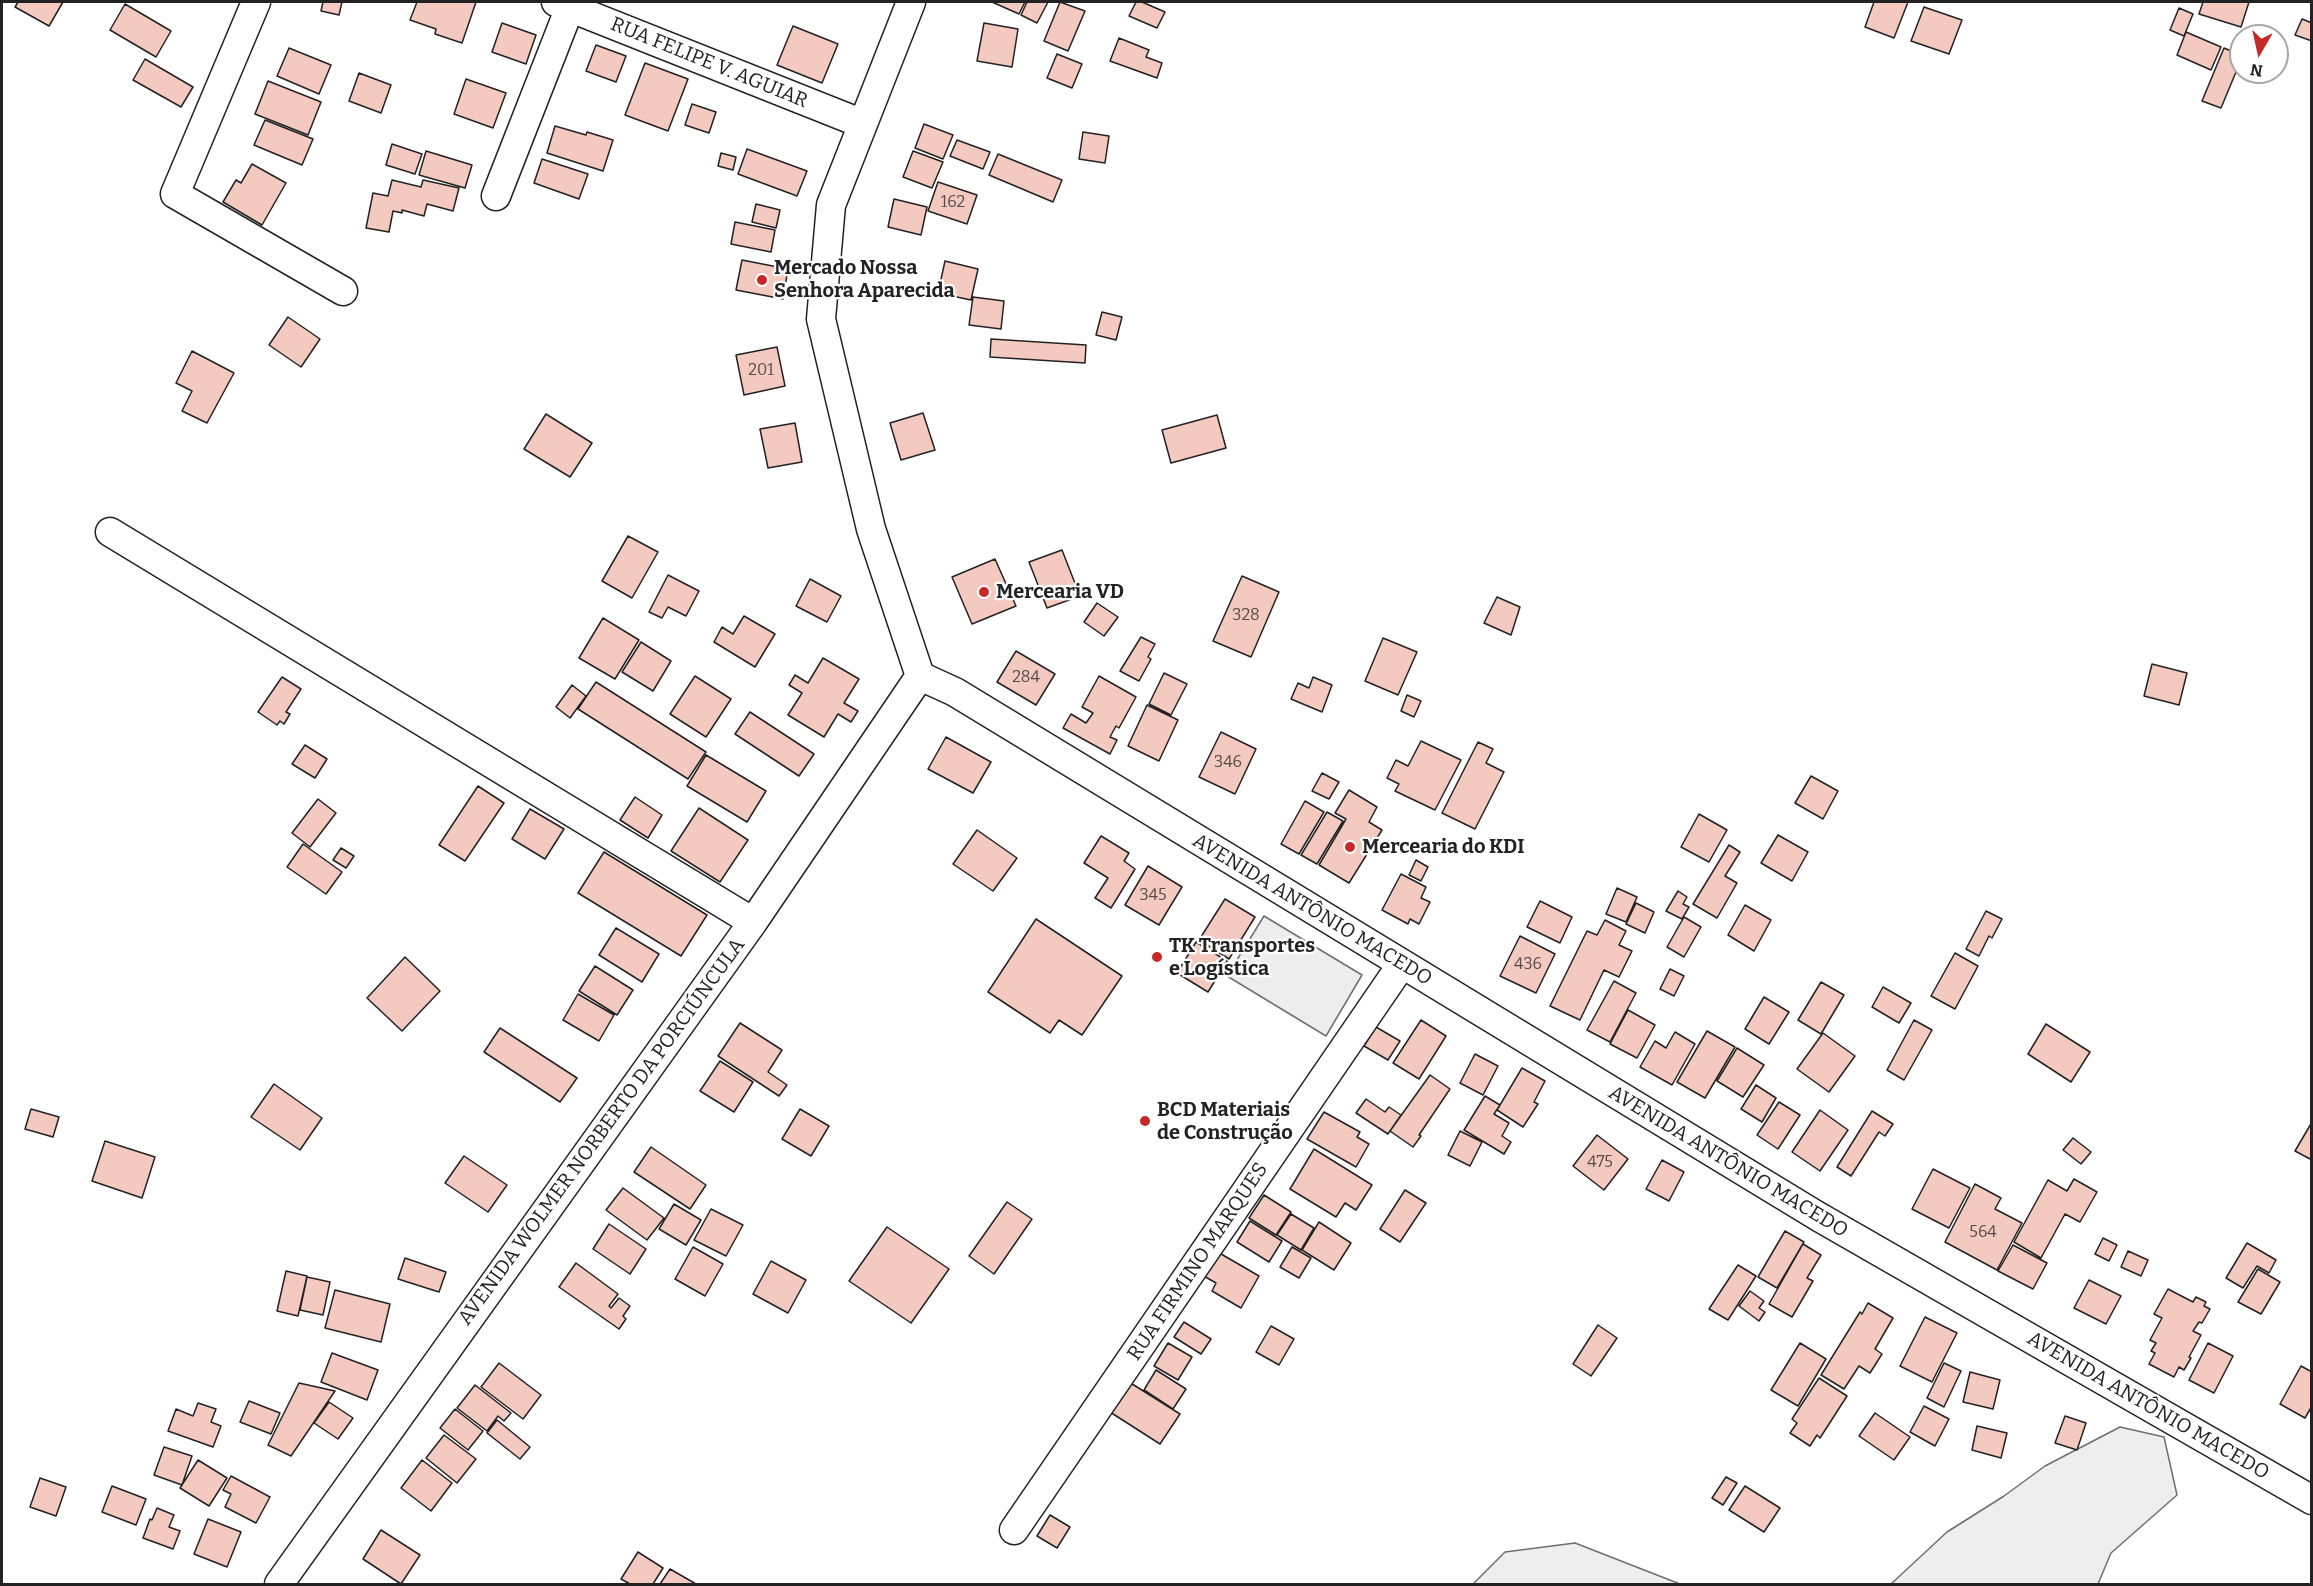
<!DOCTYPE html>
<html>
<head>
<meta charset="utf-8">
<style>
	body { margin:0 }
	#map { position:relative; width:2313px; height:1586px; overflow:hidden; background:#fff; font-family:Bitter,serif }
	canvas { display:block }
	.frame { position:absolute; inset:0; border:3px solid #222; pointer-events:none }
	.north { position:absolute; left:2229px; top:24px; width:60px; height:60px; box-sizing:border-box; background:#fff; border:2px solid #a7a7a7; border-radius:50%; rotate:189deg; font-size:16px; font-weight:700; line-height:24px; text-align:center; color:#222 }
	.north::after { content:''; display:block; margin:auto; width:21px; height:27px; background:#c62828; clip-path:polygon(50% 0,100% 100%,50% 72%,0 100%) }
</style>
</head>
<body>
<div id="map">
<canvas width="2313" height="1586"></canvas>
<div class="frame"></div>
<div class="north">N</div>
</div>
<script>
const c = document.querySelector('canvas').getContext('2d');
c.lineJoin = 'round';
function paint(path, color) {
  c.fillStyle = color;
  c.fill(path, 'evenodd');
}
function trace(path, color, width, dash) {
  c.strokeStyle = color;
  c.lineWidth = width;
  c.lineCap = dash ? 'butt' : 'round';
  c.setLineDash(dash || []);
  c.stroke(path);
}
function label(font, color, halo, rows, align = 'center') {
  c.font = font + ' Bitter,serif';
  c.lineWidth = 4.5;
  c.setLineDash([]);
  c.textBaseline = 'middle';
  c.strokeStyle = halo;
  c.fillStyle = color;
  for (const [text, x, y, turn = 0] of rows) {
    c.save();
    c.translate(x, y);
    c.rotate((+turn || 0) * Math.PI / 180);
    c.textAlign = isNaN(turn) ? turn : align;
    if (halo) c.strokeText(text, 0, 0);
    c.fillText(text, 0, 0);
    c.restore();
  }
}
const green = new Path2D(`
	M2120,1427L2164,1437L2177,1495L2111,1553L2098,1584H1891L1947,1532L2004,1496L2045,1466Z
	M1575,1543L1680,1584H1473L1505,1552Z`);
paint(green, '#eee');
trace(green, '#6f6f6f', 1.5);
const parking = new Path2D(`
	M1264,916L1362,975L1326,1036L1227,976Z`);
paint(parking, '#ededed');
trace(parking, '#6f6f6f', 1.5);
const building = new Path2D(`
	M18,2H63L49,26L15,7Z
	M323,2H342L339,15L321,11Z
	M417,2H476L462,43L435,34L436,29L410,20Z
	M992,2H1025L1019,14Z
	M1027,2H1048L1037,23L1021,15Z
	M1060,2L1085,11L1068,51L1044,41Z
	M1136,2H1142L1165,12L1157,28L1129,16Z
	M1874,2H1908L1894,38L1865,27Z
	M2203,2H2249L2241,27L2199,14Z
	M125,4L171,31L156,57L110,30Z
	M1924,7L1962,20L1949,54L1911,41Z
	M2179,8L2193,14L2184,36L2170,30Z
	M2302,19L2312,23V41L2295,35Z
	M502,23L536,35L526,64L492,52Z
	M984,23L1018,29L1012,67L977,61Z
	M793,26L838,44L822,83L777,65Z
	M2186,32L2221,47L2211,70L2177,55Z
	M1119,38L1149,50L1146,57L1162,63L1157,78L1110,61Z
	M596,45L626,56L616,82L586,71Z
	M289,48L331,65L319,94L277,76Z
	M2224,48L2241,55V60L2221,108L2202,101Z
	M1057,54L1082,64L1072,88L1047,78Z
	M145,59L193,87L181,107L133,80Z
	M645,63L688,79L668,131L625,115Z
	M359,73L391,85L381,113L349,101Z
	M466,79L506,93L493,128L454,114Z
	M268,81L321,102L308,135L255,114Z
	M692,104L716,112L709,133L685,125Z
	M265,120L313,139L302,165L254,145Z
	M924,124L953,135L943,159L915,148Z
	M555,126L586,135L587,132L613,140L603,171L547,153Z
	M1083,132L1109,136L1105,163L1079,159Z
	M957,140L990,152L983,169L950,156Z
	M392,144L422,154L415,174L386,165Z
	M747,149L807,171L797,196L738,174Z
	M426,151L472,165L465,188L419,175Z
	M913,151L943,162L932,188L903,177Z
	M721,153L736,157L733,170L718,166Z
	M998,154L1062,180L1053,202L989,175Z
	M542,159L588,174L579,199L534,183Z
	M252,164L286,183L262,225L223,202L236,180L241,183Z
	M392,180L421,187L423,180L459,188L453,211L427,204L424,216L402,210V213L393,211L389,232L366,228L373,193L388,196Z
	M938,182L977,195L967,224L928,211Z
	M894,199L927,207L921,235L888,227Z
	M756,204L780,210L776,228L752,222Z
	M735,222L775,230L771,252L731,244Z
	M742,260L788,269L783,299L736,290Z
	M945,261L978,269L971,300L938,293Z
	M973,297L1004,301L1001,329L969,325Z
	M1102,312L1122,317L1116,340L1096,335Z
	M288,317L320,339L301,367L269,345Z
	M991,339L1086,345L1085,363L990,357Z
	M777,347L785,386L744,395L736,355Z
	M192,351L234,373L207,423L182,411L192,391L176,383Z
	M923,413L935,450L901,460L890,423Z
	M546,414L592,443L570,477L524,449Z
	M1217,415L1226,448L1171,463L1162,430Z
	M795,423L802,462L768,468L760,429Z
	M628,536L658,552L632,598L602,581Z
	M1062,550L1080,596L1047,608L1029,562Z
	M995,559L1016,606L972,624L952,577Z
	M668,575L699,591L686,616L668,607L662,618L649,612Z
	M1242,576L1279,592L1251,657L1213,641Z
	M810,579L841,596L827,622L796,606Z
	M1497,597L1520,607L1511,635L1484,623Z
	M1097,603L1118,617L1104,636L1084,622Z
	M744,616L775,634L755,667L714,642L722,627L733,634Z
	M603,618L639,640L615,679L579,658Z
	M1141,637L1155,644L1148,657L1151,659L1139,681L1120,671Z
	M1383,638L1417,652L1398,695L1365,681Z
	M641,642L671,661L653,691L622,672Z
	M1016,651L1055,674L1036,705L997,682Z
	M823,658L859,679L844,703L858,711L851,722L838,714L824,737L788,715L802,693L789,685L795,675L808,683Z
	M2152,664L2187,673L2179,705L2144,696Z
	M1164,673L1187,684L1171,715L1149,704Z
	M695,676L731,699L706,737L670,714Z
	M1099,676L1136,697L1119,728L1116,726L1110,737L1117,740L1110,754L1063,728L1071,714L1086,723L1093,713L1082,707Z
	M282,677L301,689L286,712L290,714L284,724L280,721L277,725L258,712Z
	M1313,677L1332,685L1322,712L1291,699L1298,683L1309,688Z
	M596,682L706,752L688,779L578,709Z
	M572,685L586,696L570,718L556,707Z
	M1407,695L1421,701L1414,717L1401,711Z
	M1147,705L1178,720L1159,761L1128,746Z
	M750,712L814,754L799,776L735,734Z
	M1221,732L1256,749L1235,794L1199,777Z
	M946,737L991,762L973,793L928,769Z
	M1421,741L1461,760L1435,810L1395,791L1399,784L1387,778L1396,760L1408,766Z
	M1478,742L1493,749L1486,763L1504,772L1475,829L1442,813Z
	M305,745L327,759L315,778L292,764Z
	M706,755L766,791L747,822L687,786Z
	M1322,773L1339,782L1329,799L1312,791Z
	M1811,776L1838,791L1823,819L1795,803Z
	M478,786L504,803L465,861L439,845Z
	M1349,790L1377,807L1369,822L1382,830L1349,883L1319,865L1346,819L1335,813Z
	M635,797L662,815L648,838L620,820Z
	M318,799L336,813L310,847L292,833Z
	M1305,801L1324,812L1299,854L1281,844Z
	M699,808L748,840L720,882L671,851Z
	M530,809L564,829L545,859L512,839Z
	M1327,812L1343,821L1317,864L1301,855Z
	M1699,814L1727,830L1709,862L1681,847Z
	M977,830L1017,858L993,891L953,864Z
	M1778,835L1808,852L1792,881L1761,863Z
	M1101,836L1129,853L1124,861L1135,869L1111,908L1095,898L1108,878L1084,863Z
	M303,844L342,872L326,894L287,867Z
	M1729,845L1740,852L1725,876L1737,883L1717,918L1693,904Z
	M341,848L354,856L346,868L333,860Z
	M604,852L707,915L681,956L578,893Z
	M1416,860L1428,867L1421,881L1409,875Z
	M1148,866L1182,887L1159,925L1125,905Z
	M1401,874L1426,887L1421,898L1430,902L1419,924L1410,919L1408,924L1382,910Z
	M1617,888L1637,897L1626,922L1606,914Z
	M1678,891L1687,897L1683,904L1689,907L1682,919L1666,911Z
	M1225,899L1255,917L1229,959L1199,940Z
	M1540,901L1572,917L1560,943L1527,927Z
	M1636,903L1654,912L1645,933L1626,924Z
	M1745,905L1771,920L1754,951L1728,935Z
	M1986,911L2002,919L1992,938L1989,936L1979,956L1966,949Z
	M1684,917L1701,927L1684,957L1667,947Z
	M1036,919L1122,976L1082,1035L1059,1020L1050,1033L988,992Z
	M1605,920L1626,931L1619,945L1632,951L1619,977L1604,970L1580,1020L1550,1006L1587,931L1597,935Z
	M616,928L659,954L642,982L599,955Z
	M1520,936L1555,954L1536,993L1500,976Z
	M1196,942L1227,961L1208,992L1177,973Z
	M1955,953L1978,966L1955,1009L1931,996Z
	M405,957L440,991L402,1031L367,998Z
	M595,966L633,990L617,1015L579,991Z
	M1670,969L1684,976L1674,996L1660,989Z
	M1614,981L1636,993L1610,1042L1587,1030Z
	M1821,982L1844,995L1821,1034L1798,1020Z
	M1883,987L1911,1003L1899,1023L1872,1007Z
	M578,994L614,1015L599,1041L563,1020Z
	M1764,997L1789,1012L1769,1044L1745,1029Z
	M1628,1010L1655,1025L1637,1058L1610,1044Z
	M1421,1020L1446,1036L1419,1079L1393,1063Z
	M1914,1020L1932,1030L1904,1080L1887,1070Z
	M740,1023L782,1050L768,1072L787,1085L779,1096L718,1056Z
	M2046,1024L2090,1052L2071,1082L2028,1054Z
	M1376,1027L1400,1041L1388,1060L1364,1046Z
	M500,1028L577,1078L560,1102L484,1052Z
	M1707,1031L1735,1047L1705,1098L1677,1082Z
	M1675,1032L1695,1044L1672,1085L1640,1067L1655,1041L1666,1048Z
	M1823,1033L1855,1056L1829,1092L1797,1069Z
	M1737,1048L1764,1065L1743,1097L1717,1081Z
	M1475,1054L1498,1066L1483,1095L1460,1083Z
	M720,1061L753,1082L734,1112L700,1091Z
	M1522,1068L1545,1081L1534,1102L1538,1104L1523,1127L1497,1110Z
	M1430,1075L1450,1089L1419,1135L1421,1136L1413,1147L1390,1131Z
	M274,1084L322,1118L300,1150L251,1117Z
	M1756,1085L1776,1098L1762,1122L1741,1109Z
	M1485,1096L1500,1105L1494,1114L1509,1123L1502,1136L1511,1142L1504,1154L1464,1130Z
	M1366,1099L1385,1112L1389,1107L1401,1115L1388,1134L1356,1113Z
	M1779,1102L1800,1115L1778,1149L1757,1135Z
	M31,1109L59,1117L53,1137L25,1129Z
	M800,1109L829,1126L811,1156L782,1139Z
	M1820,1110L1848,1130L1820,1171L1792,1152Z
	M1872,1111L1893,1124L1885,1136L1879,1132L1851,1176L1837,1167Z
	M1324,1112L1360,1132L1357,1137L1369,1144L1356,1167L1307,1139Z
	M2312,1122V1160L2295,1151Z
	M1460,1131L1482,1142L1470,1166L1448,1155Z
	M1597,1135L1628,1159L1604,1190L1573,1166Z
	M2073,1138L2091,1152L2081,1164L2063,1150Z
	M105,1141L155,1157L142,1198L92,1181Z
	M651,1147L706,1185L690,1209L634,1172Z
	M1314,1149L1372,1185L1356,1210L1345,1203L1336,1217L1290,1189Z
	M464,1156L507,1185L488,1212L445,1183Z
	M1662,1160L1684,1172L1669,1201L1646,1189Z
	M1933,1169L1970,1188L1949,1228L1912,1209Z
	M2074,1179L2097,1192L2080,1222L2065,1214L2041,1258L2014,1242L2048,1180L2067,1191Z
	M1975,1184L2001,1198L1995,1209L2022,1223L1997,1270L1945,1242Z
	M623,1188L664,1218L647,1240L606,1210Z
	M1405,1190L1426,1203L1400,1242L1380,1229Z
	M1264,1195L1291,1212L1276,1235L1249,1218Z
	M1007,1202L1032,1219L994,1274L969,1256Z
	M674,1204L701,1220L686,1245L659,1229Z
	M711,1209L743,1225L726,1256L694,1240Z
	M1291,1214L1314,1228L1301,1250L1277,1235Z
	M1250,1221L1282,1241L1269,1262L1237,1242Z
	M1319,1222L1351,1243L1334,1270L1302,1250Z
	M609,1224L646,1249L630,1274L593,1249Z
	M887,1227L949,1269L911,1323L849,1281Z
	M1785,1231L1804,1242L1777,1288L1758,1277Z
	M2103,1238L2117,1245L2109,1261L2095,1254Z
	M2247,1243L2276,1260L2269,1273L2257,1266L2243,1288L2226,1278Z
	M1803,1244L1821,1255L1807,1278L1813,1281L1792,1317L1769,1304Z
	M2013,1245L2047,1263L2033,1289L1998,1271Z
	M693,1247L723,1264L705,1296L675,1279Z
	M1292,1247L1311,1258L1299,1278L1280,1267Z
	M1216,1251L1259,1276L1241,1308L1212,1291L1216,1283L1202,1275Z
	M2128,1251L2148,1260L2141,1276L2121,1267Z
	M405,1258L446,1272L439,1292L398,1279Z
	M771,1261L806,1280L788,1313L753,1294Z
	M576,1263L618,1294L609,1306L611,1308L619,1298L630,1306L623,1316L626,1319L619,1329L559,1287Z
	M1738,1265L1756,1276L1728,1320L1709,1309Z
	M2258,1269L2280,1282L2261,1314L2238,1302Z
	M286,1271L307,1276L298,1316L277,1311Z
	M307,1277L330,1282L323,1315L300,1310Z
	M2089,1280L2121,1296L2106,1324L2074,1308Z
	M2168,1289L2193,1302L2196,1297L2206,1302L2204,1306L2210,1309L2202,1323L2199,1322L2193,1331L2201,1335L2189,1357L2191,1358L2184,1370L2179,1367L2174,1377L2149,1364L2155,1353L2151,1351L2156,1343L2150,1340L2162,1318L2154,1314Z
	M335,1290L390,1304L381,1342L325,1328Z
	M1750,1291L1764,1301L1759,1308L1765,1312L1759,1321L1739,1306Z
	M1868,1303L1893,1318L1875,1349L1882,1354L1870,1373L1859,1366L1844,1389L1821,1375L1860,1312L1862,1314Z
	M1925,1317L1957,1333L1932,1382L1900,1366Z
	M1184,1322L1211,1339L1201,1354L1174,1337Z
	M1598,1325L1617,1338L1591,1376L1573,1364Z
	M1271,1326L1294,1339L1279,1365L1256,1352Z
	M1168,1343L1192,1357L1178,1380L1154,1366Z
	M1800,1343L1826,1359L1798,1406L1771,1390Z
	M2208,1343L2233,1356L2214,1393L2189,1380Z
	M332,1353L378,1370L367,1400L321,1382Z
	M499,1363L541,1395L523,1419L481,1387Z
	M1944,1363L1961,1371L1944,1407L1927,1398Z
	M2301,1366L2312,1372V1406L2305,1418L2280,1404Z
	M1156,1370L1186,1389L1173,1409L1144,1390Z
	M1970,1372L2000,1380L1993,1409L1963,1402Z
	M1819,1378L1847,1396L1820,1438L1817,1435L1810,1446L1790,1433L1797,1423L1792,1419Z
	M1129,1382L1180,1414L1160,1444L1110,1412Z
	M299,1383L335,1391L291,1456L268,1445Z
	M475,1385L511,1413L504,1421L498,1416L487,1431L457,1408Z
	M249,1401L280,1413L271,1434L240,1422Z
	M329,1402L353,1418L338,1439L314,1423Z
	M198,1403L216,1409L211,1422L221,1426L213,1447L168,1431L176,1409L193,1416Z
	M1924,1406L1949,1419L1935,1446L1910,1432Z
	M455,1409L483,1431L468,1450L440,1428Z
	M1875,1413L1910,1437L1894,1460L1859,1436Z
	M2065,1416L2086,1423L2077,1450L2055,1443Z
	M497,1420L530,1447L520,1459L487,1433Z
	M1977,1426L2007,1433L2001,1458L1972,1450Z
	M444,1435L476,1459L457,1483L426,1458Z
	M164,1447L192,1456L182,1485L154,1475Z
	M198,1460L227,1478L209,1506L180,1488Z
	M422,1460L452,1483L431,1511L401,1488Z
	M231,1476L270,1497L256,1523L225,1507L231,1494L223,1490Z
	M1726,1477L1737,1483L1723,1505L1712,1498Z
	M40,1478L66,1487L56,1516L30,1507Z
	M112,1486L146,1499L136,1525L102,1512Z
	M1745,1486L1780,1508L1764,1532L1729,1510Z
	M157,1508L174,1515L169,1527L180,1531L173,1549L143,1538L150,1519L152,1520Z
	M1050,1515L1070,1527L1057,1548L1037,1536Z
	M208,1519L241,1532L227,1567L194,1554Z
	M381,1530L420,1555L401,1584L363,1559Z
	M638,1552L663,1568L653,1584H630L621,1579Z
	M670,1569L696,1584H660Z`);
paint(building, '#f3c9c0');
trace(building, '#222', 1.5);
const minor = new Path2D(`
	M256,2L175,194L343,291
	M556,2L863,124
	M911,2L831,205L821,319L871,529L920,676L955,692L1819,1217L2312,1500
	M496,196L572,2
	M110,532L753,922
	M1014,1530L1402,964
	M279,1584L753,922L920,676`);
trace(minor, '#222', 31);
trace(minor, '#fff', 28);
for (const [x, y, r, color] of [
	[762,280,6,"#c62828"],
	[984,592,6,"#c62828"],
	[1350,847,6,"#c62828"],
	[1157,957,6,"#c62828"],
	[1145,1121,6,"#c62828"]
]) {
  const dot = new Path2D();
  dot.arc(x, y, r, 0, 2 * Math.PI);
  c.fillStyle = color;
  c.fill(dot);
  trace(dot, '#fff', 2);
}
label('16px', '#564c4a', null, [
	["162",953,203],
	["201",761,371],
	["328",1246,616],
	["284",1026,678],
	["346",1228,763],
	["345",1153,896],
	["436",1528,965],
	["475",1600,1163],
	["564",1983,1233]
]);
label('20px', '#222', '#fff', [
	["RUA FELIPE V. AGUIAR",709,63,22],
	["AVENIDA ANTÔNIO MACEDO",1312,910,31],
	["AVENIDA WOLMER NORBERTO DA PORCIÚNCULA",602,1132,-54],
	["AVENIDA ANTÔNIO MACEDO",1728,1162,31],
	["RUA FIRMINO MARQUES",1198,1262,-56],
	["AVENIDA ANTÔNIO MACEDO",2148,1406,30]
]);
label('bold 20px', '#222', '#fff', [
	["Mercado Nossa",774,268],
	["Senhora Aparecida",774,291],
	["Mercearia VD",996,592],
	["Mercearia do KDI",1362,847],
	["TK Transportes",1169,946],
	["e Logística",1169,969],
	["BCD Materiais",1157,1110],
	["de Construção",1157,1133]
], 'left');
</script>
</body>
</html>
